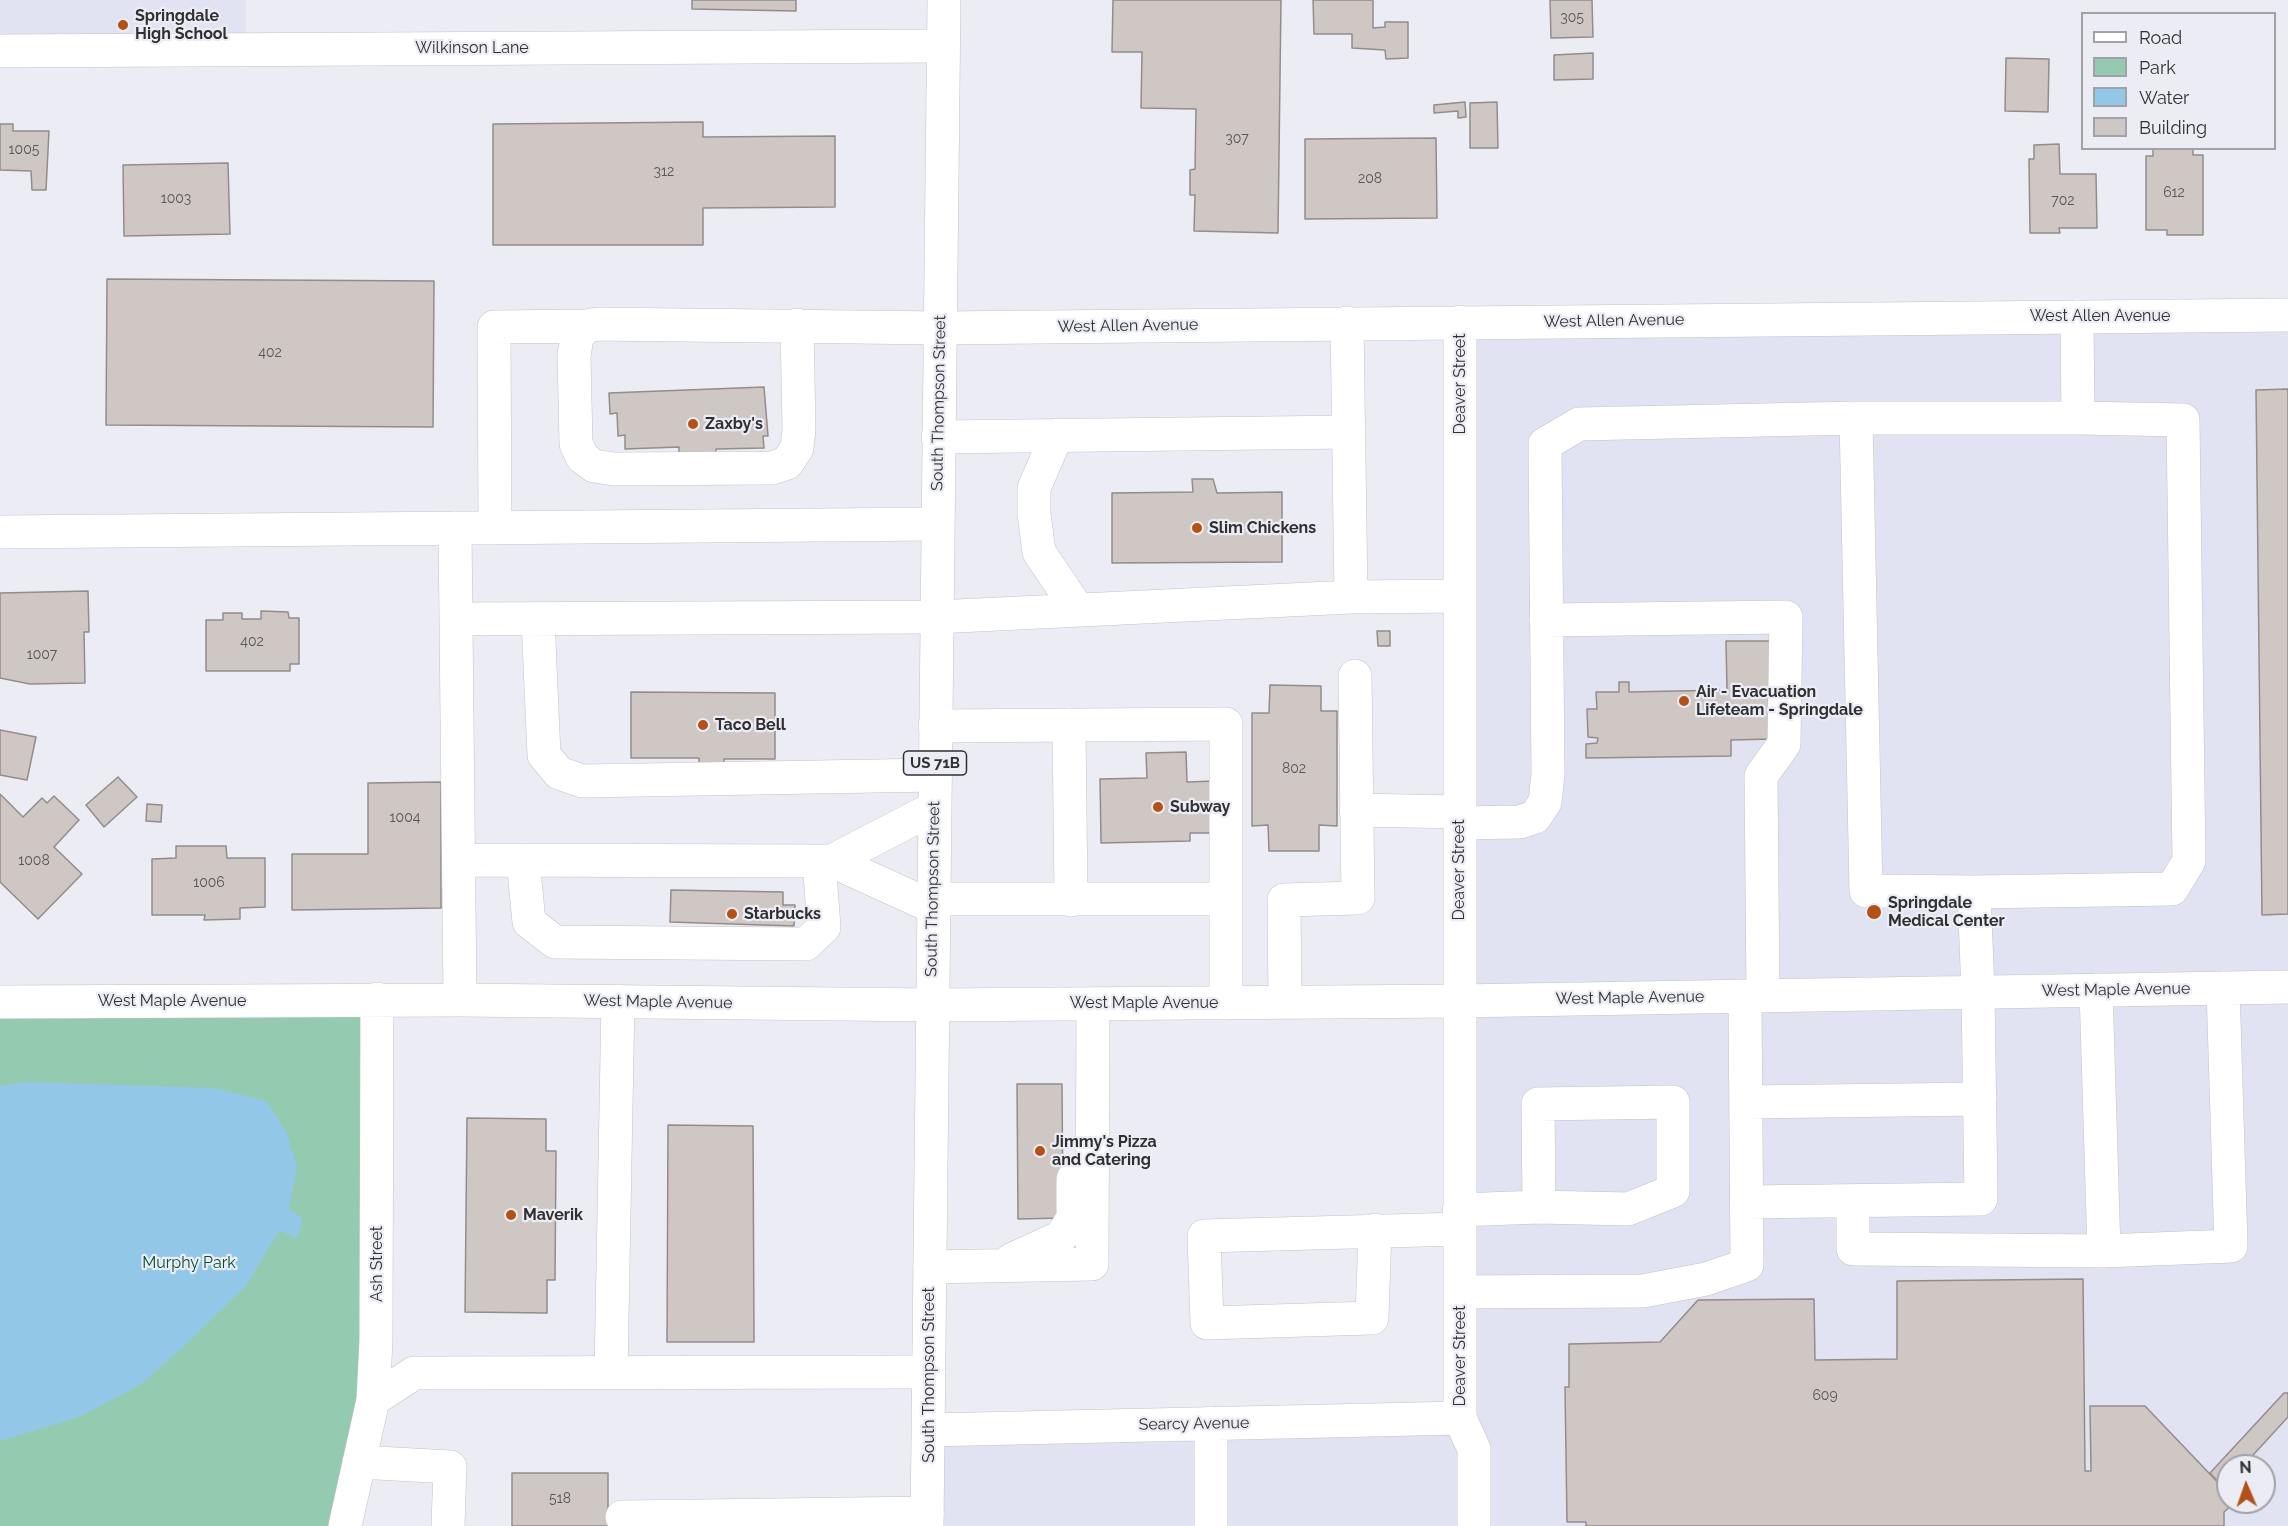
<!DOCTYPE html>
<html>
<head>
<meta charset="utf-8">
<style>
	body { margin:0 }
	#map { position:relative; width:2288px; height:1526px; overflow:hidden; background:#ecedf4; font-family:Raleway,sans-serif }
	canvas { display:block }
	.legend { position:absolute; left:2081px; top:12px; width:195px; height:138px; box-sizing:border-box; background:#ecedf4; border:2px solid #a1a1a7; margin:0; padding:8px 10px; list-style:none; font-size:18px; color:#303033 }
	.legend li { display:flex; align-items:center; gap:12px; height:30px }
	.legend b { width:30px; border:2px solid #a1a1a7 }
	.north { position:absolute; left:2216px; top:1454px; width:60px; height:60px; box-sizing:border-box; background:#ecedf4; border:2px solid #a1a1a7; border-radius:50%; rotate:358deg; font-size:16px; font-weight:700; line-height:24px; text-align:center; color:#303033 }
	.north::after { content:''; display:block; margin:auto; width:21px; height:27px; background:#b45117; clip-path:polygon(50% 0,100% 100%,50% 72%,0 100%) }
</style>
</head>
<body>
<div id="map">
<canvas width="2288" height="1526"></canvas>
<ul class="legend">
<li><b style="height:8px;background:#fff"></b>Road</li>
<li><b style="height:16px;background:#94cbb0"></b>Park</li>
<li><b style="height:16px;background:#92c7e7"></b>Water</li>
<li><b style="height:16px;background:#cfc7c4"></b>Building</li>
</ul>
<div class="north">N</div>
</div>
<script>
const c = document.querySelector('canvas').getContext('2d');
c.lineJoin = 'round';
function paint(path, color) {
  c.fillStyle = color;
  c.fill(path, 'evenodd');
}
function trace(path, color, width, dash) {
  c.strokeStyle = color;
  c.lineWidth = width;
  c.lineCap = dash ? 'butt' : 'round';
  c.setLineDash(dash || []);
  c.stroke(path);
}
function label(font, color, halo, rows, align = 'center') {
  c.font = font + ' Raleway,sans-serif';
  c.lineWidth = 4.5;
  c.setLineDash([]);
  c.textBaseline = 'middle';
  c.strokeStyle = halo;
  c.fillStyle = color;
  for (const [text, x, y, turn = 0] of rows) {
    c.save();
    c.translate(x, y);
    c.rotate((+turn || 0) * Math.PI / 180);
    c.textAlign = isNaN(turn) ? turn : align;
    if (halo) c.strokeText(text, 0, 0);
    c.fillText(text, 0, 0);
    c.restore();
  }
}
paint(new Path2D(`
	M0,0H246V49L0,51Z
	M2288,315V1526H927L929,1430L1460,1418V322ZM2228,1466H2264V1502H2228Z`), '#e2e3f2');
paint(new Path2D(`
	M377,999L376,1341L345,1526H0V1002Z`), '#94cbb0');
paint(new Path2D(`
	M25,1082L214,1088L266,1101L285,1130L297,1165L289,1208L302,1219L298,1238L279,1231L246,1286L184,1346L142,1384L79,1417L0,1441V1086Z`), '#92c7e7');
const building = new Path2D(`
	M692,0H796V11L692,9Z
	M1113,0H1281L1278,233L1194,231L1195,195H1190V170L1195,169L1196,109L1141,108L1142,52H1112Z
	M1313,0H1373V28L1385,27V22H1408V58L1386,59L1385,50L1352,48V34H1314Z
	M1550,0H1592L1593,37L1551,38Z
	M1593,53V79L1554,80V55Z
	M2006,58L2049,59L2048,112L2005,111Z
	M1465,102L1466,117L1458,118V111L1434,113V105Z
	M1497,102L1498,148H1470V103Z
	M703,122V137L835,136V207L703,208V245H493V124Z
	M0,124H13V131H49L46,190H32L31,171L0,170Z
	M1436,138L1437,218L1305,219V139Z
	M2059,144L2060,174H2096L2097,228H2059L2060,233H2030L2029,159H2034V145Z
	M2153,148H2193V155H2203V235H2167V230H2146V156H2153Z
	M228,163L230,234L124,236L123,165Z
	M107,279L434,281L433,427L106,425Z
	M764,387L768,436H763L764,448L716,449V457L679,458V447L625,449V435L618,436L617,413L610,414L609,393Z
	M2288,389V914L2262,915L2256,390Z
	M1192,479H1213L1217,493L1282,492V562L1112,563V493L1193,492Z
	M88,591L89,632H84L85,683L30,684L0,678V593Z
	M261,611L288,612L289,618H299V664H290V671H206V620H223V613H242V619H261Z
	M1377,631H1390V646H1378Z
	M1726,641H1772L1773,739L1731,740V756L1586,758V744L1597,743L1598,738L1588,737L1587,709H1597L1596,692H1619V682H1629V692L1727,690Z
	M1270,685L1321,686V711H1337V826L1319,825V851H1269L1268,825L1252,826V713H1269Z
	M631,692L775,693V759H724V768H699V758H631Z
	M0,730L36,737L27,780L0,775Z
	M1186,752L1187,782L1214,781L1215,833H1190V841L1101,843L1100,779L1147,778L1146,753Z
	M118,777L137,797L104,827L86,805Z
	M441,782V908L292,910V854H368V783Z
	M0,794L23,817L42,798L47,803L54,796L79,820L54,847L82,874L38,919L0,882Z
	M147,804L162,805L161,822L146,821Z
	M176,846H226L227,858H265V907L240,908V919L204,920L205,915H152V859L176,858Z
	M671,890L783,892V905H795L794,926L670,922Z
	M1017,1084H1062L1063,1218L1018,1219Z
	M467,1118L546,1119V1151H556L555,1280H547V1313L465,1312Z
	M668,1125L753,1126L754,1342H667Z
	M2083,1279L2085,1471H2091L2090,1406H2145L2228,1493V1502H2235L2224,1512V1526H1586V1522H1567L1565,1387H1569V1344L1660,1342L1698,1300L1814,1299L1815,1360L1897,1359V1281Z
	M2284,1393H2288V1417L2243,1466H2228V1482L2223,1487L2210,1473Z
	M512,1473H608V1526H512Z`);
paint(building, '#cfc7c4');
trace(building, '#938c8a', 1.5);
const minor = new Path2D(`
	M0,51L943,46
	M1460,322V1418L1474,1449V1526
	M1347,323L1351,597L1460,596
	M797,325L799,430L797,448L787,463L772,468L614,469L594,466L583,458L576,444L574,356L577,337L586,326L597,324L940,328L2288,315
	M1057,435L1034,488V514L1039,552L1078,610
	M938,437L1348,432
	M455,528L460,1000
	M495,528L494,327L586,326
	M0,532L937,524
	M457,619L936,617L1351,597
	M538,619L544,755L559,773L582,781L935,775
	M1546,620L1786,617L1784,744L1761,776L1763,996
	M1069,725L1071,900
	M935,726L1226,724V1003
	M1356,810L1459,812
	M1459,823L1520,822L1535,817L1545,802L1548,774L1545,444L1579,424L1856,418H2078
	M459,860L832,861L933,907
	M523,860L529,922L555,942L806,944L824,927L819,861
	M832,861L934,808
	M1974,892L2172,889L2189,861L2183,420L2078,418L2077,317
	M933,899H1226
	M2096,990L2104,1251L2231,1246L2223,988
	M0,1002L460,1000L932,1005L1459,1001L2288,987
	M1285,1003L1284,900L1358,898L1355,676
	M1746,1102L1980,1099
	M1853,1201V1249L2104,1251
	M1747,1202L1981,1199L1978,992L1974,892L1866,891L1856,418
	M1459,1210L1539,1207L1628,1209L1673,1191V1102L1538,1104L1539,1207
	M1375,1230L1372,1318L1207,1323L1204,1236L1460,1229
	M1011,1260L1061,1237L1073,1218V1179
	M930,1267L1092,1264L1093,1004
	M1460,1292L1643,1291L1706,1279L1747,1265L1745,996
	M611,1372L618,1001
	M373,1400L414,1373L929,1372
	M929,1430L1460,1418
	M359,1462L450,1467L448,1526
	M622,1517L927,1513
	M345,1526L373,1400L376,1341L377,999
	M1211,1526V1423`);
const major = new Path2D(`
	M927,1526L944,0`);
trace(minor, '#c2c2c9', 34);
trace(major, '#c2c2c9', 34);
trace(minor, '#fff', 33);
trace(major, '#fff', 33);
for (const [x, y, r, color] of [
	[123,25,6,"#b45117"],
	[693,424,6,"#b45117"],
	[1197,528,6,"#b45117"],
	[1684,701,6,"#b45117"],
	[703,725,6,"#b45117"],
	[1158,807,6,"#b45117"],
	[1874,912,8,"#b45117"],
	[732,914,6,"#b45117"],
	[1040,1151,6,"#b45117"],
	[511,1215,6,"#b45117"]
]) {
  const dot = new Path2D();
  dot.arc(x, y, r, 0, 2 * Math.PI);
  c.fillStyle = color;
  c.fill(dot);
  trace(dot, '#ecedf4', 2);
}
label('14px', '#585657', null, [
	["305",1572,18],
	["307",1237,139],
	["1005",24,150],
	["312",664,172],
	["208",1370,179],
	["612",2174,193],
	["1003",176,199],
	["702",2063,201],
	["402",270,353],
	["402",252,642],
	["1007",42,655],
	["802",1294,769],
	["1004",405,818],
	["1008",34,861],
	["1006",209,883],
	["609",1825,1396],
	["518",560,1499]
]);
for (const [x, y, w] of [
	[935,763,63]
]) {
  const box = new Path2D();
  box.roundRect(x - w / 2, y - 12, w, 24, 4.5);
  c.fillStyle = '#ecedf4';
  c.fill(box);
  trace(box, '#303033', 1.5);
}
label('bold 15px', '#303033', null, [
	["US 71B",935,763]
]);
label('bold 16px', '#303033', '#ecedf4', [
	["Springdale",135,16],
	["High School",135,34],
	["Zaxby's",705,424],
	["Slim Chickens",1209,528],
	["Air - Evacuation",1696,692],
	["Lifeteam - Springdale",1696,710],
	["Taco Bell",715,725],
	["Subway",1170,807],
	["Springdale",1888,903],
	["Medical Center",1888,921],
	["Starbucks",744,914],
	["Jimmy's Pizza",1052,1142],
	["and Catering",1052,1160],
	["Maverik",523,1215]
], 'left');
label('16px', '#303033', '#ecedf4', [
	["Wilkinson Lane",472,48],
	["West Allen Avenue",2100,316],
	["West Allen Avenue",1614,321,-1],
	["West Allen Avenue",1128,326,-1],
	["Deaver Street",1460,384,-90],
	["South Thompson Street",939,403,-89],
	["Deaver Street",1459,870,-90],
	["South Thompson Street",933,889,-89],
	["West Maple Avenue",2116,990,-1],
	["West Maple Avenue",1630,998,-1],
	["West Maple Avenue",172,1001],
	["West Maple Avenue",658,1002,1],
	["West Maple Avenue",1144,1003],
	["Ash Street",377,1264,-90],
	["Deaver Street",1460,1356,-90],
	["South Thompson Street",929,1375,-90],
	["Searcy Avenue",1194,1424,-1]
]);
label('16px', '#004f36', '#ecedf4', [
	["Murphy Park",189,1263]
]);
</script>
</body>
</html>
